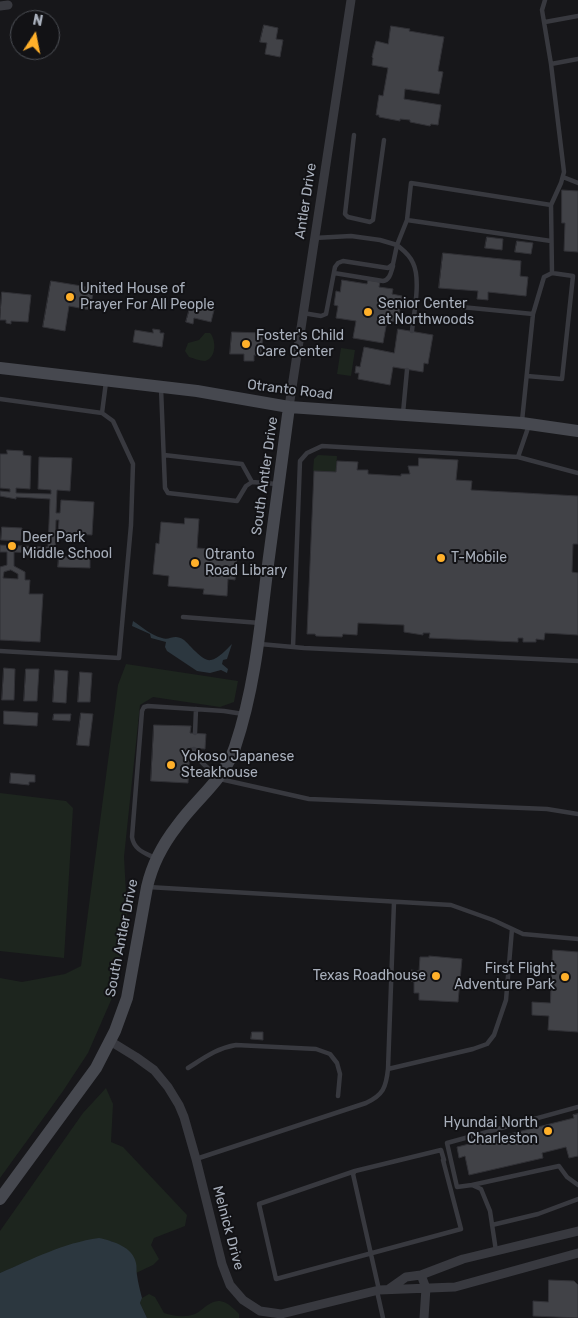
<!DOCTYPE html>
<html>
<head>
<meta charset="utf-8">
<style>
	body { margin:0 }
	#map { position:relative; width:578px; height:1318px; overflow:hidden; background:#17171a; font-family:Rubik,sans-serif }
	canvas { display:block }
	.north { position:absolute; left:10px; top:10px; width:50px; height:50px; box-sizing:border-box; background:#121215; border:1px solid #4e5157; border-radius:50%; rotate:11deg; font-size:14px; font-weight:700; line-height:20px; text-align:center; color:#a8afbb }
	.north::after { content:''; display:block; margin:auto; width:18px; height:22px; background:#ffb02a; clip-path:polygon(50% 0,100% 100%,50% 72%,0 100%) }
</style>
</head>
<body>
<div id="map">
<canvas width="578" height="1318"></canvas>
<div class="north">N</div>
</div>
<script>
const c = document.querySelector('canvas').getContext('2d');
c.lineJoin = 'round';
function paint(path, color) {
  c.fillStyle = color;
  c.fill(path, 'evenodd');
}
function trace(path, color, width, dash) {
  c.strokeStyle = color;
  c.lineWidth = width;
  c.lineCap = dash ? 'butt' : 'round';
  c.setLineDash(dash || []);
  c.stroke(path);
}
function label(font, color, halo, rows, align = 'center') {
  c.font = font + ' Rubik,sans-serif';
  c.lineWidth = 4;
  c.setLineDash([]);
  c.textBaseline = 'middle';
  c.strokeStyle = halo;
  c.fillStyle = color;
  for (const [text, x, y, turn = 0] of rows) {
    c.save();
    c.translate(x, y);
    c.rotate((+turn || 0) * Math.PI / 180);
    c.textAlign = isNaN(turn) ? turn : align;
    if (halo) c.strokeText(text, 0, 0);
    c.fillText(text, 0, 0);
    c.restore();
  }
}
paint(new Path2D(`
	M205,333H210C216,339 217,358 205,361C200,361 193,358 189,357L185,351L188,343L199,340Z
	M341,348L355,350L351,376L337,374Z
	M318,455L337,456L336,472L313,471L314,459Z
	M126,664L238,681L234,702L220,707L153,697L140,705L124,857L127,912L115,991L88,1053L63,1091L0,1178V978L22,982L65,974L81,966L118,685Z
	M0,793L66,801L73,808L64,958L0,951Z
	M106,1088L113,1104L111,1142L123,1147L187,1215L185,1226L154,1238L151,1245L159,1259L153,1265L136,1273C136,1254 126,1249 111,1241L19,1265L0,1273V1231L83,1113Z
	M149,1294L155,1297L164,1313C173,1316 185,1318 195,1314C203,1310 210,1300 220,1301C228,1302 234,1309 239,1314V1318H147L140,1303L142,1298Z`), '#1d251e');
paint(new Path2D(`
	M133,621C142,627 151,635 162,638C170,641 174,633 184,640C190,645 203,662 211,660C218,659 227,649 232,644L227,659L223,660L222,664L228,669L227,673L221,670L210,673L197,671L167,651L165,647L166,642L151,638L150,634L132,626Z
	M99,1238C113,1241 133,1247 136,1263C137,1267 136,1271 137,1275C138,1283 140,1290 142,1298L140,1303L147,1318H0V1273C33,1259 63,1243 99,1238Z`), '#2c373f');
const building = new Path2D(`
	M264,25L278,28L276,39L283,40L280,57L265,54L267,43L260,42Z
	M391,26L410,29L409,31L444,37L438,71L443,72L439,94L405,89L404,99L441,105L438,125L431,124L430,126L410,122V120L400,119V121L379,117V115H376L379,95L383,96L388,68L372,65L373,58L372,57L376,41L388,44Z
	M562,190L578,191V252L564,251L565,223H562Z
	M487,237L503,239L502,250L485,248Z
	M517,241L533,243L531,254L515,252Z
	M443,253L521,261L520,276L528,277L526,296L488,292V300L477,299L478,291L439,288Z
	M342,280L367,284L368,280L380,282L379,287L393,289L392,294L402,296L398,322L387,321L383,343L353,338L356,321L336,318L338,306L334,305L336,291L340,292Z
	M51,281L94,288L90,310L69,306L65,331L43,327Z
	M2,292L31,295L28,322L11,321V324L6,323V320H0Z
	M191,304L214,310L211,322L194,318L193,324L186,322Z
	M153,329L160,330V333H164L162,347L133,342L135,330L153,333Z
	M398,329L433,335L428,364L424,363L423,372L393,367L390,385L358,379L359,373H355L356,366L360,367L364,347L394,353Z
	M232,332L263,333L261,356L254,355V361H244V354H230Z
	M7,450L23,451V455L31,456L30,489L16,488V493L51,494V490L38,489L39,457L72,458L70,491L57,490L56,513H60L61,500L94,502L92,535L58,533L59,520H56L55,554L14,552V566L25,572V580H30L29,594H43L40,642L0,640V567L7,565V552H0V545L48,547L50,499L16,497V499L0,496V491L10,492V489L0,488V454H7ZM11,570L18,574V579L3,578L4,572Z
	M419,458L458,460L456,480L472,481L471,490L578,496V544H573L572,572L578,573V635L545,633L544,640L536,639V642H523V638H518V642L429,638L430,633H423V635L404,632V625L358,623L357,635L343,634L342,637L316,636L315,634H307L314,471L336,472L337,461L358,462L357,470H368V474L401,476V474H410L408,466H418Z
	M185,518L199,519L197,548L237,551L235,580L228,579L227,596L203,594L204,589L168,586L169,576L153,574L156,543L159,544L161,522L184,524Z
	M2,527L22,528L21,541L1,540Z
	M59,556L90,557V568L58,567Z
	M4,668L15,669L14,700H2Z
	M26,669H39L37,701H24Z
	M55,670L68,671L66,703L53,702Z
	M80,672L92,673L90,702H78Z
	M4,711L38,713L37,726L4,724Z
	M81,713L93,714L89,746L77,745Z
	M54,714H71L70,721L53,720Z
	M154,725L191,726L190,733L206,734L205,749L190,748L188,783L151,781Z
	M11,773L35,775V782H29V785L10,783Z
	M553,950L578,952V1032L548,1030L549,1016L532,1015V1002L550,1003Z
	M429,956L462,959L458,1002L419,1000V993H414V982L411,981V970L419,971L420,957H429Z
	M252,1032H263V1040L251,1039Z
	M578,1114V1156L569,1158L566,1147L542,1153L543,1158L469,1175L465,1156L459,1158L457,1147L574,1118L573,1115Z
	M549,1280L574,1281L578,1285V1318L533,1316V1301L548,1302Z`);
paint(building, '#414247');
trace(building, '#313136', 1);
trace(new Path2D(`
	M545,0L542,10L551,64
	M545,22L578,16
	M354,135L345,214L348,217L370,222L373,220L384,140
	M563,177L578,183
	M551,205L561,183L564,172L551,64L578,59
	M314,238L351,236L380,240L397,245L407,220
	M551,241L407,220L411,183L551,205L552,273
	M334,273L383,281C390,280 391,272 393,266
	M451,306L533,314
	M303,313L321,316L326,314L335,267L338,263L343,261L388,268L393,264L397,245C403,250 410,255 413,263C421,279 414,313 412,331
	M161,388L165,488L168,493L237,501L246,486L252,482L277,484
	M0,399L102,413L113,421L133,464L131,525L119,658L0,651
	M102,413L106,382
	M403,413L407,370
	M522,421L533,314L544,277L552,273L573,276L562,379L527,376
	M164,455L242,464L252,482
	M518,457L529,425
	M183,617L260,623
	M260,644L304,648L578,661
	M293,647L300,461L307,453L322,446L518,457L578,473
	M195,733L196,709
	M194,749C198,762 207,767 217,775
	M220,779L309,799L547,809L578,814
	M155,858C145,853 134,850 132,837L142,711L144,707L148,706L224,711L243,714
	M148,887L451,905L493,920L523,934L578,939
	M188,1068C204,1058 217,1048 236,1045L316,1049L330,1054L337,1063L340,1074L338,1096
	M388,1069L473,1049L487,1044L494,1035L506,1000L512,929
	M196,1159L366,1103C383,1095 386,1088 388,1069L394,902
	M355,1171L259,1204L276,1279L461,1229L443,1160
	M472,1185L559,1166L567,1177L578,1185
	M492,1225L538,1214L578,1199
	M496,1251L490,1211L481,1189L472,1185L457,1187L447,1143L578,1107
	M379,1290L353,1174L355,1171L441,1150L444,1160
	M377,1291L383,1318`), '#38393f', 4.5);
trace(new Path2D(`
	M0,6L8,5
	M289,407L351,0
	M110,1041L136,1057L154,1070L168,1087L179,1105L184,1117L196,1159L222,1264L230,1285L243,1300L260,1311L281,1314L379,1290L455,1287L578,1253
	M421,1275L426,1288L424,1318
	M389,1289L406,1277L421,1275L463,1259L578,1231`), '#38393f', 9);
trace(new Path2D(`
	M0,368L197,391L289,407L522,423L578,431
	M0,1199L96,1068L115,1031L127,998L147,887C152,865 163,844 177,826C196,799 224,780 235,747C254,691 260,631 267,572C274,517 282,462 289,407`), '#46484f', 12);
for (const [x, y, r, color] of [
	[70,297,5,"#ffb02a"],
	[368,312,5,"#ffb02a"],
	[246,344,5,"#ffb02a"],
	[12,546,5,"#ffb02a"],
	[441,558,5,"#ffb02a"],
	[195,563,5,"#ffb02a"],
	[171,765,5,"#ffb02a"],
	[436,976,5,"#ffb02a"],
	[565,977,5,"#ffb02a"],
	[548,1131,5,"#ffb02a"]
]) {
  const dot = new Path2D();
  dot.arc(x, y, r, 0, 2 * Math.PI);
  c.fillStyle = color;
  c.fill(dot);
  trace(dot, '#121215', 2);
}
label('14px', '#a8afbb', '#121215', [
	["Antler Drive",306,201,-81],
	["Otranto Road",290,390,7],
	["South Antler Drive",265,476,-82],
	["South Antler Drive",122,938,-79],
	["Melnick Drive",228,1228,75]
]);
label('14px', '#a8afbb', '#121215', [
	["United House of",80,289],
	["Prayer For All People",80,305],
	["Senior Center",378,304],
	["at Northwoods",378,320],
	["Foster's Child",256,336],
	["Care Center",256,352],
	["Deer Park",22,538],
	["Middle School",22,554],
	["Otranto",205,555],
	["Road Library",205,571],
	["T-Mobile",451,558],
	["Yokoso Japanese",181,757],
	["Steakhouse",181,773],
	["First Flight",555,969,"right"],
	["Adventure Park",555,985,"right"],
	["Texas Roadhouse",426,976,"right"],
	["Hyundai North",538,1123,"right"],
	["Charleston",538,1139,"right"]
], 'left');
</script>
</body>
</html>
